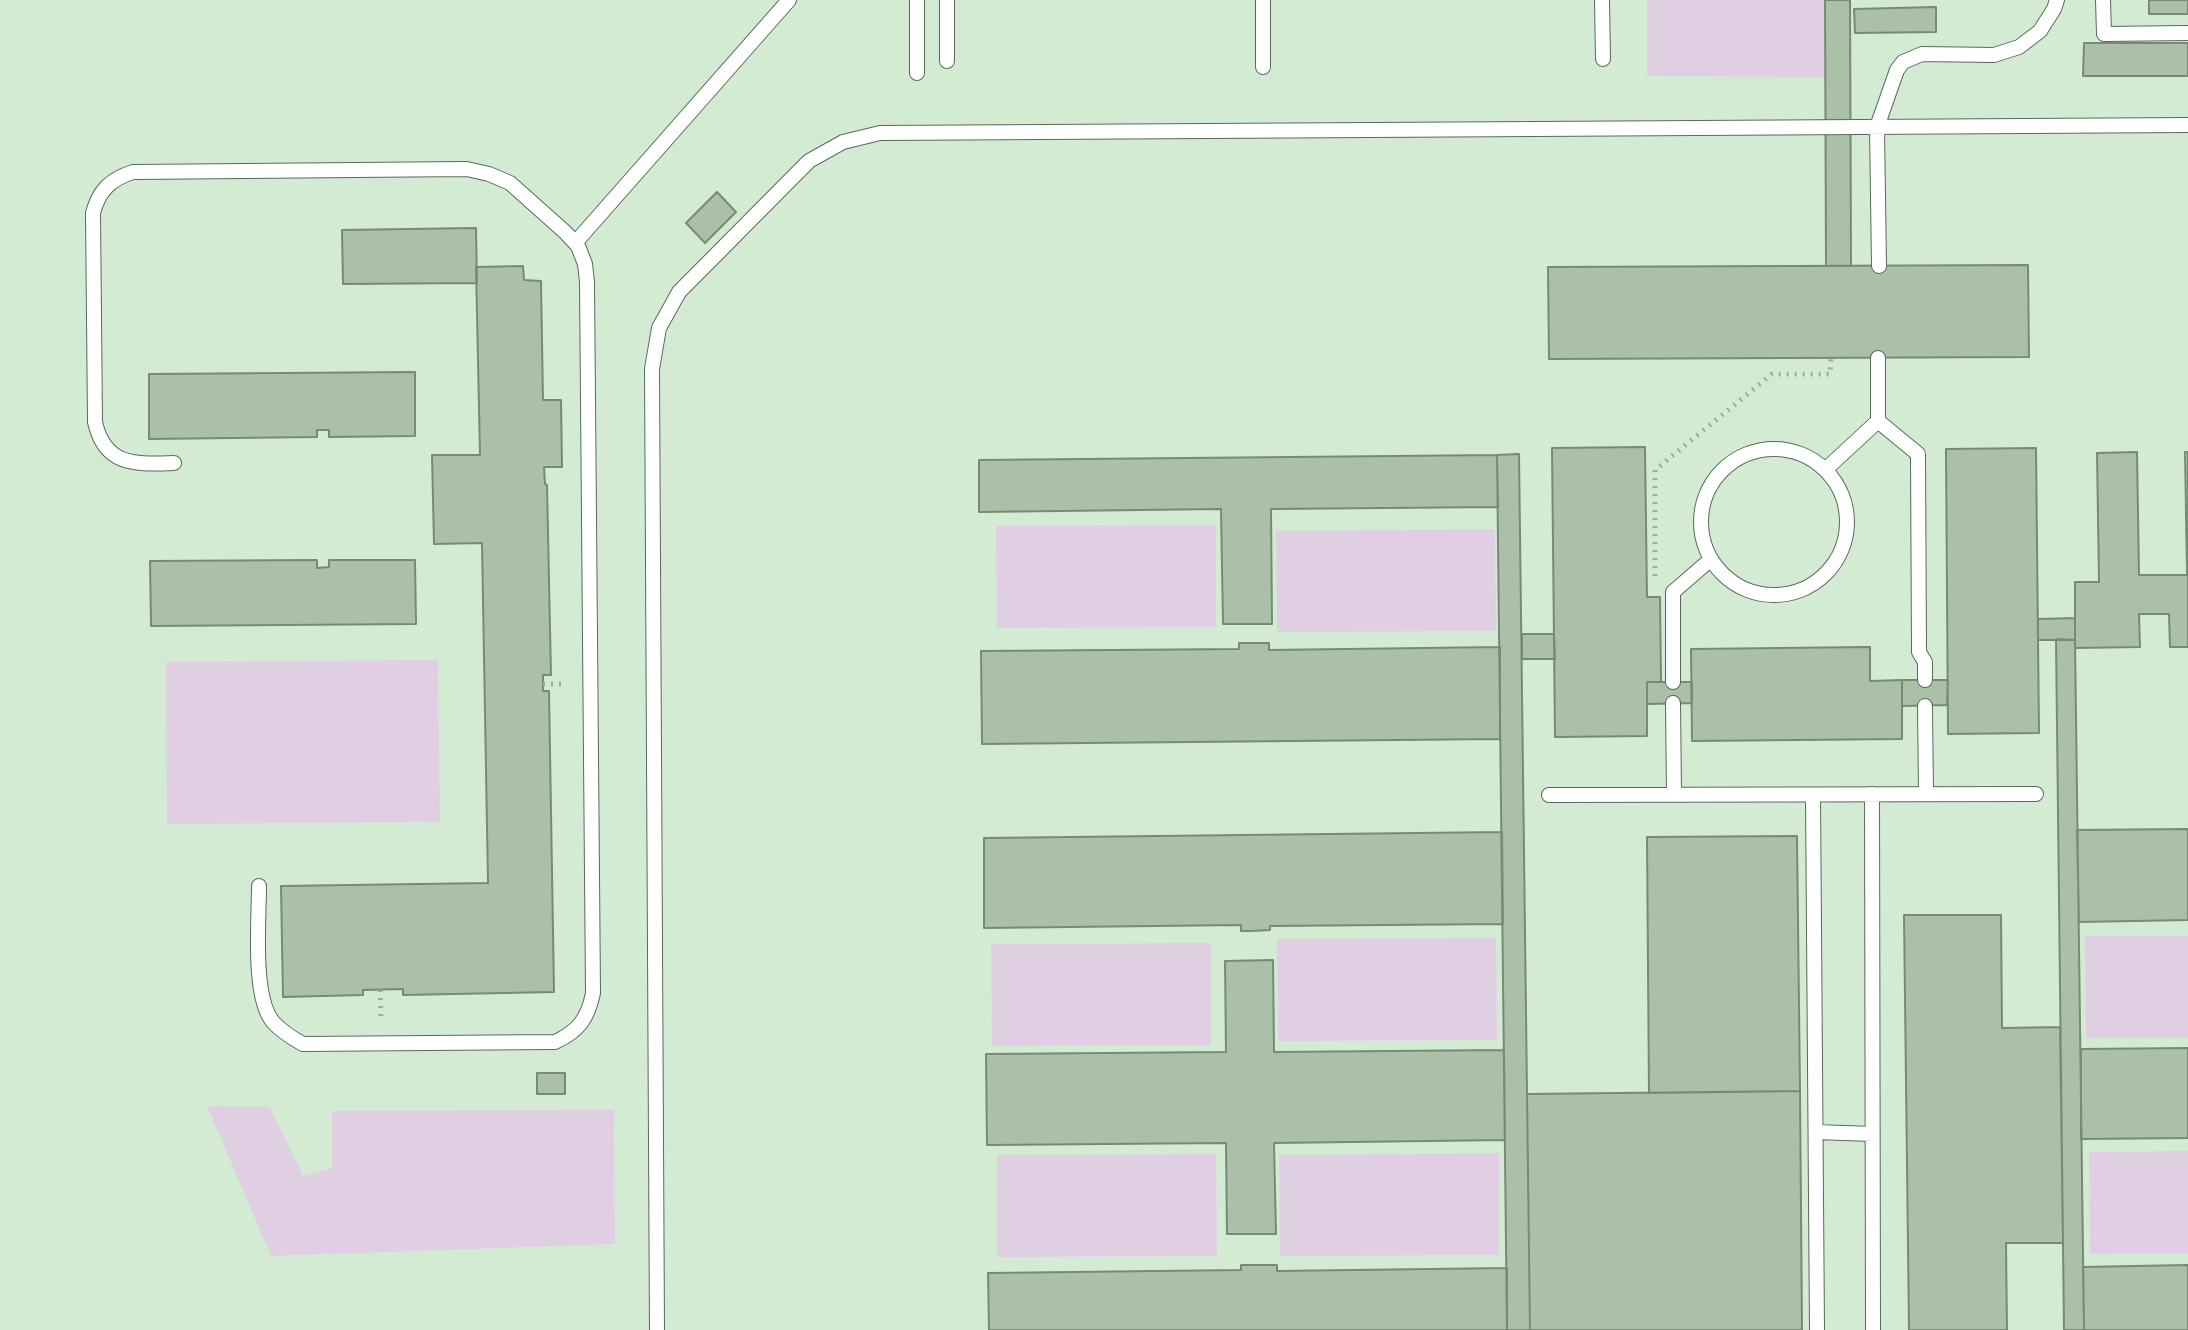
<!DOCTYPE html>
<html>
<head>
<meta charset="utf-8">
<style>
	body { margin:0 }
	canvas { display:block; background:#d4ebd3 }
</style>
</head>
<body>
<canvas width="2188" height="1330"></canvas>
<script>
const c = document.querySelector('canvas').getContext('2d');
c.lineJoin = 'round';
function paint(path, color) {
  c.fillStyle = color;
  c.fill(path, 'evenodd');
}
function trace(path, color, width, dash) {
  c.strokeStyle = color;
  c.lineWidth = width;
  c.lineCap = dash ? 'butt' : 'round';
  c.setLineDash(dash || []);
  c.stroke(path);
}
paint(new Path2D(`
	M1647,0H1825V77L1647,76Z
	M1216,525V627L997,628L996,526Z
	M1495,529L1496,631L1277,632L1276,531Z
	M438,660L440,822L167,824L166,662Z
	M2085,936H2188V1038H2086Z
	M1496,938L1497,1040L1278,1041L1277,939Z
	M1211,943V1045L992,1046L991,944Z
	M207,1106L270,1107L303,1176L332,1168V1111L614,1110L615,1244L271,1256Z
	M2188,1151V1253L2090,1254L2089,1152Z
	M1499,1153V1255L1280,1256L1279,1155Z
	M1216,1154L1217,1256L997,1257V1155Z`), '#e0cfe3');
const building = new Path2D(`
	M1825,0H1850L1851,266H1826Z
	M2149,0H2188V14H2149Z
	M1936,7V32L1855,33L1854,9Z
	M2084,43H2188V76H2083Z
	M717,192L736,212L705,243L686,223Z
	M476,228L477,283L343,284L342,230Z
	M2028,265L2029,357L1549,359L1548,267Z
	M523,266L524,280L541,281L543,400H561L562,467H544L545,484L547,485L551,675H543V691H549L554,992L403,995V989L363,990V995L283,997L281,886L488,883L482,543L434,544L432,455H480L476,267Z
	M415,372V436L329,437V430H317V437L149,439V374Z
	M1645,447L1647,597H1660L1661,682H1647V736L1555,737L1552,448Z
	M2036,448L2039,733L1948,734L1946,449Z
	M2137,452L2139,575H2187L2185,452H2188V647H2170L2169,614H2139L2140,647L2075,648V582H2099L2097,453Z
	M1519,454L1530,1330H1507L1497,455Z
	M1497,455L1498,507L1271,509L1272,624H1223L1221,509L979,512V460Z
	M317,560V568L329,567V560H415L416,624L151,626L150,561Z
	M2075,618V640H2038V619Z
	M1522,634H1554L1555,659H1522Z
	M2056,639L2075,640L2084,1330H2064Z
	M1239,643H1269V650L1500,647V739L982,744L981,651L1239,649Z
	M1870,647V681L1902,680V739L1692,741L1691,649Z
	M1902,680H1948L1947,705L1902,706Z
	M1647,682H1692V703L1647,704Z
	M2188,829V920L2079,922L2077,830Z
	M1502,832L1503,924L1270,926V930L1251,931H1241V925L984,928V838Z
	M1797,836L1800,1091L1649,1093L1647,837Z
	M1904,915H2001L2002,1028L2060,1027L2063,1243H2006L2007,1330H1909Z
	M1273,960L1274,1052L1504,1050L1505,1140L1274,1143L1276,1234H1227L1226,1143L987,1145L986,1054L1226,1052L1225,961Z
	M2188,1048V1138L2081,1139V1049Z
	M537,1073H565V1094H537Z
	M1800,1091L1802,1330H1530L1527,1094Z
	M1241,1265H1277V1271L1507,1268V1330H989L988,1273L1241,1270Z
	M2188,1265V1330H2084L2083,1267Z`);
paint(building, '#abc0a9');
trace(building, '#768b75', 2);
const lane = new Path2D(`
	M917,0V73
	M947,0V61
	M1263,0V67
	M1602,0L1603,59
	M2103,0L2104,34L2188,33
	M575,243L789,0
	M1879,266L1877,127L1897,70L1903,62L1922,54L1994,55L2019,47L2040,31L2054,9L2057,0
	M1878,421L1918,454L1919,652L1925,662V680
	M1701 522a73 73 0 1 1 146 0a73 73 0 1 1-146 0Z
	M174,463C136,464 105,467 95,422L93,213C99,190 111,179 133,172L467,169L489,174L510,183L565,232L578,246L585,264L587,282L593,993C588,1018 579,1031 555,1042L303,1044C292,1038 282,1032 273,1022C252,997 259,920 259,886
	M1825,470L1878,421V358
	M1673,682V592L1710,560
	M1673,703L1674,795
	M1925,706L1926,794
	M1872,794L1873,1330
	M1549,795L2036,794
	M1813,795L1817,1330
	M1816,1132L1872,1134
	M657,1330L652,369L659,328L679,292L809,161L843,142L880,133L2188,125`);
trace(lane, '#586b57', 16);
trace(new Path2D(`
	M1655,576V470L1772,374H1830L1831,358
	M543,684H565
	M380,990L381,1019`), '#9cae9b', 5, [2, 6]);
trace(lane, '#fff', 14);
</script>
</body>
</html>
